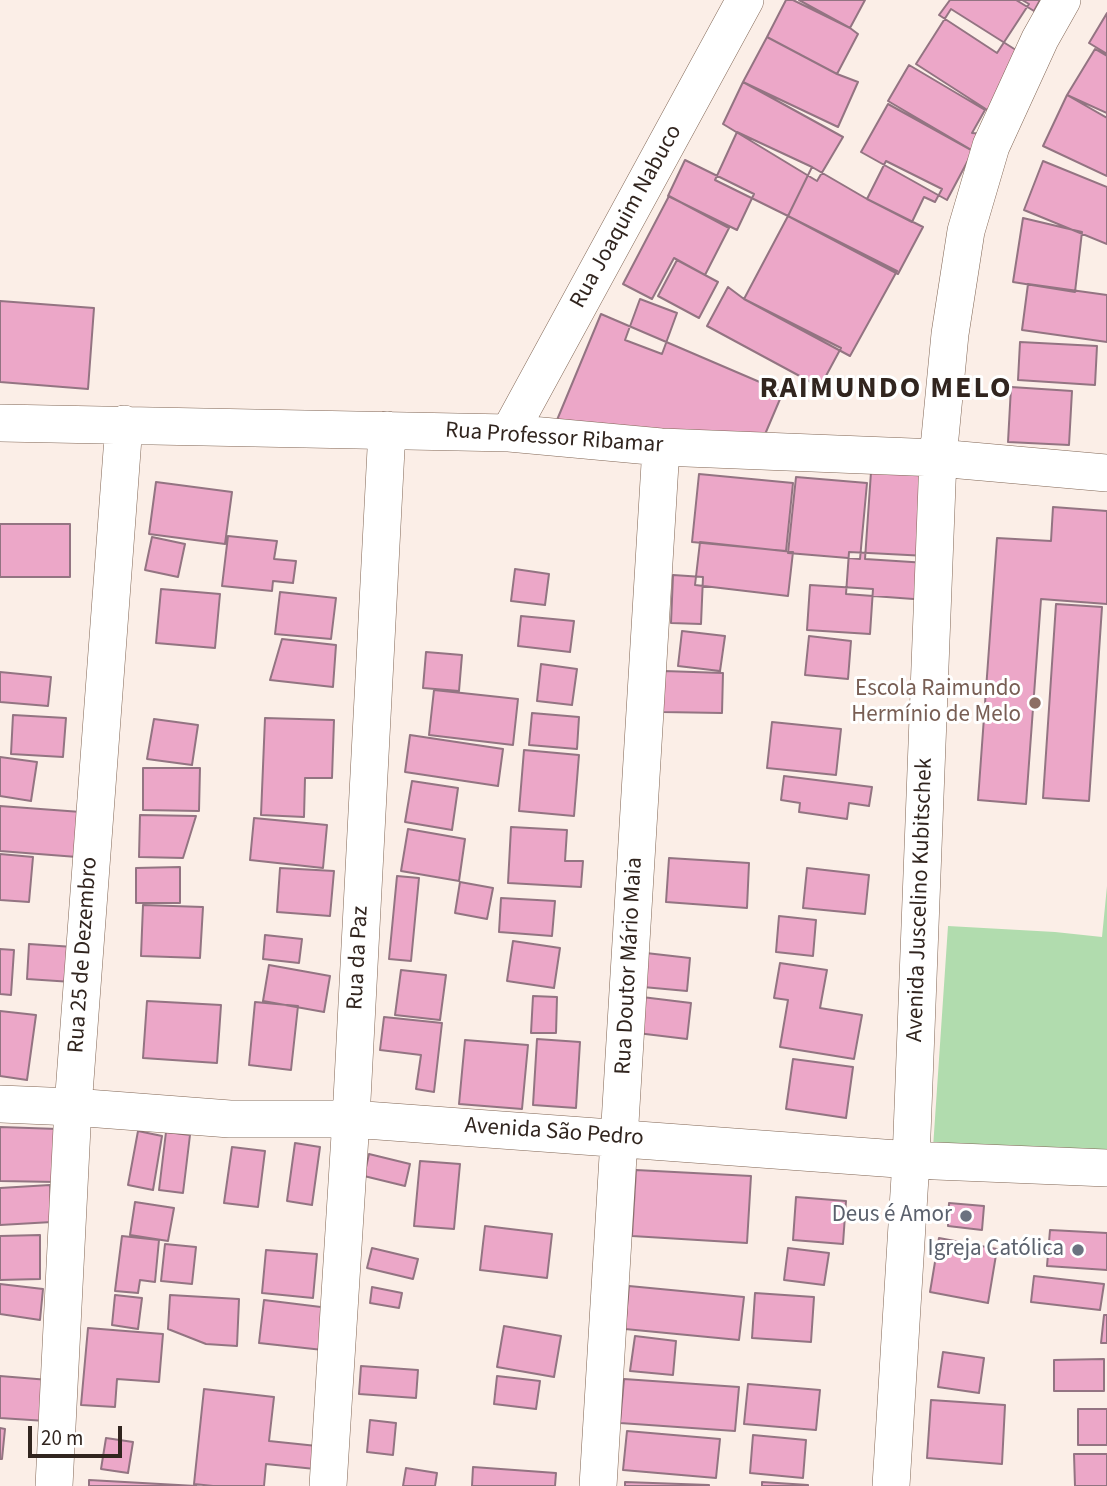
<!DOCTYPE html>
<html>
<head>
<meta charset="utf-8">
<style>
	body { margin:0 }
	#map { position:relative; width:1107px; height:1486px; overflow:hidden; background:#fbeee7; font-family:"Source Sans 3",sans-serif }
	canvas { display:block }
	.scale { position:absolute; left:28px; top:1426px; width:94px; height:32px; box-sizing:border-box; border:4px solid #31251f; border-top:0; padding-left:9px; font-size:21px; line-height:24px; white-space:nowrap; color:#31251f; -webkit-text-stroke:5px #fff; paint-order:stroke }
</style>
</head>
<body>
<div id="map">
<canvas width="1107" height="1486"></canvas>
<div class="scale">20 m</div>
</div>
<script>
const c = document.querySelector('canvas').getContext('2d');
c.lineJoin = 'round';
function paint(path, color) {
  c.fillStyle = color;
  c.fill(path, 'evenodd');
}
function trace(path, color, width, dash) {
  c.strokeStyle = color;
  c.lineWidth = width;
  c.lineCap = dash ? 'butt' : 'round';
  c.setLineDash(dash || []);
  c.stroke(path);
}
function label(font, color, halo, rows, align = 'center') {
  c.font = font + ' "Source Sans 3",sans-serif';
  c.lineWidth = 6;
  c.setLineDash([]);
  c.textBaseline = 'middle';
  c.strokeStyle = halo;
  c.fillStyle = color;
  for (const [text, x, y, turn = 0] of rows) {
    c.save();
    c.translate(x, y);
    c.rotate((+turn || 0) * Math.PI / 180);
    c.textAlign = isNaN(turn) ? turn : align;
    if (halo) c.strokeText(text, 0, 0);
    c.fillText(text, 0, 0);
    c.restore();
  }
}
paint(new Path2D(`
	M1107,886V1162L933,1148L948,926L1055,932L1102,937Z`), '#b1dcae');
const building = new Path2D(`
	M786,0H793L850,28L858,34L837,74L767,37Z
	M799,0H865L850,28Z
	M950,0H1022L1029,4L997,53L939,15Z
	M1016,0H1040L1034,11Z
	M951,9L1027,57L992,113L916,64Z
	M1107,13V54L1089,43Z
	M767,37L837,74L858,82L838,127L743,82Z
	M1095,49L1107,56V118L1067,95Z
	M909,65L985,110L972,133L985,134L975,152L888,101Z
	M743,82L843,137L817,181L723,124Z
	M1067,95L1107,113V176L1043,146Z
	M888,104L973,151L947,200L861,152Z
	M737,132L812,167L788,216L715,180Z
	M685,160L754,194L737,230L668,196Z
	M886,161L942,189L935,202L924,197L912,222L867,199Z
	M1043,161L1107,187V244L1024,210Z
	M812,167L867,199L923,227L898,274L788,216Z
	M669,196L729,228L705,275L674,258L652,299L623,284Z
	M788,216L897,271L850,356L744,299Z
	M1023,218L1082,232L1075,292L1013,282Z
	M677,260L718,282L699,318L658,296Z
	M1028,284L1107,295V342L1022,330Z
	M728,287L744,299L841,348L820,387L707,326Z
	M640,299L677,313L662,354L625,340Z
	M0,301L94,308L88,389L0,382Z
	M601,314L783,392L763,439L557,420Z
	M1020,342L1097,346L1095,385L1018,380Z
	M1011,387L1072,391L1069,445L1008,442Z
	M871,472L932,476L927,563L865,559Z
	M699,474L793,483L786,551L692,542Z
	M796,477L867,483L860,559L788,553Z
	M156,482L232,492L225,544L149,534Z
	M1053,507L1107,511V604L1041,599L1026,804L978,800L997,538L1051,541Z
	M0,524H70V577H0Z
	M228,536L277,541L274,559L296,561L293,583L273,581L272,591L222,586Z
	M152,537L185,544L178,577L145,570Z
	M700,542L793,552L788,596L695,585Z
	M849,552L927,556V600L846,594Z
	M515,569L549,574L545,605L511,601Z
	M673,575L703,577L701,624L671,623Z
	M810,585L873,589L870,634L807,630Z
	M161,589L220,594L215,648L156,643Z
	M280,592L336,598L331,639L275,634Z
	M1056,604L1102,607L1089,801L1043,798Z
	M521,616L574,621L570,652L518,646Z
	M682,631L725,636L720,671L678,666Z
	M809,636L851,641L848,679L805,675Z
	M282,639L336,645L333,687L270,680Z
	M426,652L462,655L459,691L423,688Z
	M541,664L577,669L572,705L537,701Z
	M664,671L723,673L722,713L662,712Z
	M0,672L51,677L48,706L0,702Z
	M434,690L518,699L513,745L429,735Z
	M532,713L579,717L577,749L529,745Z
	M13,715L66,718L63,757L11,754Z
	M265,718L334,720L332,778H305L304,817L261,815Z
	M154,719L198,725L192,765L147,759Z
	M772,722L841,729L836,775L767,768Z
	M410,735L503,749L498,786L405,772Z
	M524,750L579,755L574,816L519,811Z
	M0,757L37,762L31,801L0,796Z
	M143,768H200L199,811L143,810Z
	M784,776L872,787L869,806L849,803L847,819L799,812L800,803L781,800Z
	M412,781L458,788L452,830L405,822Z
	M0,806L81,812L77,857L0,851Z
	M140,815L196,816L183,858L139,857Z
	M254,818L327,825L323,868L250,860Z
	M511,827L567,830L565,861H583L581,887L508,883Z
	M408,829L465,839L459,881L401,871Z
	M0,854L33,857L29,902L0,900Z
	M669,858L749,863L747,908L666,902Z
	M180,867V903H136V868Z
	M280,868L334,871L330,916L277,912Z
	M807,868L869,875L865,914L803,908Z
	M397,876L419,878L411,961L389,959Z
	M460,882L493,888L487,919L455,913Z
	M501,898L555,901L552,936L499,932Z
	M143,905L203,907L200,958L141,956Z
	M779,916L816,920L813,956L776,952Z
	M265,935L302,939L299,963L263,959Z
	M513,941L560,948L554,988L507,981Z
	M29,944L74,947L72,982L27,979Z
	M0,949L14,950L11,995L0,994Z
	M646,953L690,958L687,991L643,987Z
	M780,963L827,970L820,1008L862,1015L854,1059L780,1047L788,1000L774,998Z
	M269,965L330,976L324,1012L263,1001Z
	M401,970L446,975L440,1020L395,1015Z
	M533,996L557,997L556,1033H531Z
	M642,997L691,1003L687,1039L637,1033Z
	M147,1001L221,1005L217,1063L143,1058Z
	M255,1002L298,1006L291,1070L249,1065Z
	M0,1011L36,1015L27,1080L0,1076Z
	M384,1017L442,1023L434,1092L416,1089L421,1055L380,1050Z
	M537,1039L580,1042L576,1108L533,1105Z
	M465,1040L528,1045L522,1109L459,1104Z
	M793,1059L853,1067L846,1118L786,1109Z
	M0,1127L58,1129L56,1182L0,1181Z
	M138,1131L162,1136L153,1190L128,1185Z
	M166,1132L190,1135L183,1193L159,1190Z
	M295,1143L320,1147L312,1205L287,1201Z
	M232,1147L265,1151L258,1207L224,1203Z
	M369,1154L410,1164L405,1186L364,1176Z
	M420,1161L460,1164L454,1229L414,1226Z
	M636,1170L751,1176L747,1243L632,1236Z
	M50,1185L52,1222L0,1225V1188Z
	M796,1197L846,1201L843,1244L793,1240Z
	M135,1202L174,1208L168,1241L130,1235Z
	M949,1203L984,1206L982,1230L948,1226Z
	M485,1226L552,1234L547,1278L480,1270Z
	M1050,1230L1107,1233V1270L1047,1266Z
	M40,1235V1279L0,1280V1236Z
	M122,1236L159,1240L155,1282L140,1280L138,1293L115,1291Z
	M939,1238L997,1249L988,1303L930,1292Z
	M165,1244L196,1247L192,1284L161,1281Z
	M372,1248L418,1259L413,1279L367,1268Z
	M788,1248L829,1253L824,1285L784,1280Z
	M266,1250L317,1254L313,1298L262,1293Z
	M1034,1276L1104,1284L1100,1310L1031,1302Z
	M0,1284L43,1289L40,1320L0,1314Z
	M629,1286L744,1297L739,1340L625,1329Z
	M372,1287L402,1293L399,1308L370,1303Z
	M755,1293L814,1297L811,1342L752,1338Z
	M115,1295L142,1298L138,1329L112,1325Z
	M170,1295L239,1299L237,1346L206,1344L168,1329Z
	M264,1300L329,1308L323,1350L259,1343Z
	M1104,1315H1107V1343H1101Z
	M504,1326L561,1336L554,1377L497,1367Z
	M88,1328L163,1334L159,1382L117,1379L115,1407L81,1405Z
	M635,1336L676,1341L673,1375L630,1371Z
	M943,1352L984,1358L979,1393L938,1387Z
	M1104,1359V1391H1054V1360Z
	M361,1366L418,1370L416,1398L359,1394Z
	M0,1376L49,1380L46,1421L0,1418Z
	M497,1376L540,1381L536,1409L494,1404Z
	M624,1379L739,1387L735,1431L620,1423Z
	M748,1384L820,1390L816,1430L744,1424Z
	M204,1389L274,1397L269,1441L317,1446L315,1469L266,1464L264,1486H213L194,1484Z
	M931,1400L1005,1405L1002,1464L927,1458Z
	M1078,1409H1107V1445H1078Z
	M370,1420L396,1423L393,1455L367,1452Z
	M0,1428L5,1429L2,1459H0Z
	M627,1431L720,1439L716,1478L623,1470Z
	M753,1435L806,1440L803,1478L750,1473Z
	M106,1438L133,1442L128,1473L101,1469Z
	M1074,1454H1107V1486H1075Z
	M473,1467L556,1473L555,1486H472Z
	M406,1468L437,1473L435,1486H403Z
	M89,1480L196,1486H89Z
	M625,1482L709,1485V1486H625Z
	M762,1482L808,1485V1486H762Z`);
paint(building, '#eca7c8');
trace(building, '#937482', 2);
const minor = new Path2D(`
	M0,423L509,433L661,447L938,458L1107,473
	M509,433L745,0
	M0,1104L73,1107L230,1119H351L911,1160L1107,1168
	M54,1486L73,1107L124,424
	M328,1486L351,1119L387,430
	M598,1486L661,447
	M891,1486L911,1160L938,458L950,334L966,231L991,146L1040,39L1062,0`);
trace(minor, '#816655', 38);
trace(minor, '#fff', 37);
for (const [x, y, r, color] of [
	[1035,703,7,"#8d6e63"],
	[966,1216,7,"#6b7280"],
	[1078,1250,7,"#6b7280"]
]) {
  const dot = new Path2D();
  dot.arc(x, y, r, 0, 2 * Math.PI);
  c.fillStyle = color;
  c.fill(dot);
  trace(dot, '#fff', 2.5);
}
label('23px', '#31251f', '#fff', [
	["Rua Joaquim Nabuco",627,217,-61],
	["Rua Professor Ribamar",554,439,4],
	["Avenida Juscelino Kubitschek",921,900,-88],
	["Rua 25 de Dezembro",84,955,-86],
	["Rua da Paz",359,958,-87],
	["Rua Doutor Mário Maia",630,966,-87],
	["Avenida São Pedro",554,1133,4]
]);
label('23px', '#785e54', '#fff', [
	["Escola Raimundo",1021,690],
	["Hermínio de Melo",1021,716]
], 'right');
label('23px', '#5b616d', '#fff', [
	["Deus é Amor",952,1216],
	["Igreja Católica",1064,1250]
], 'right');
c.letterSpacing = '2px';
label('bold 30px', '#31251f', '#fff', [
	["RAIMUNDO MELO",886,390]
]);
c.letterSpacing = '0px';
</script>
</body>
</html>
